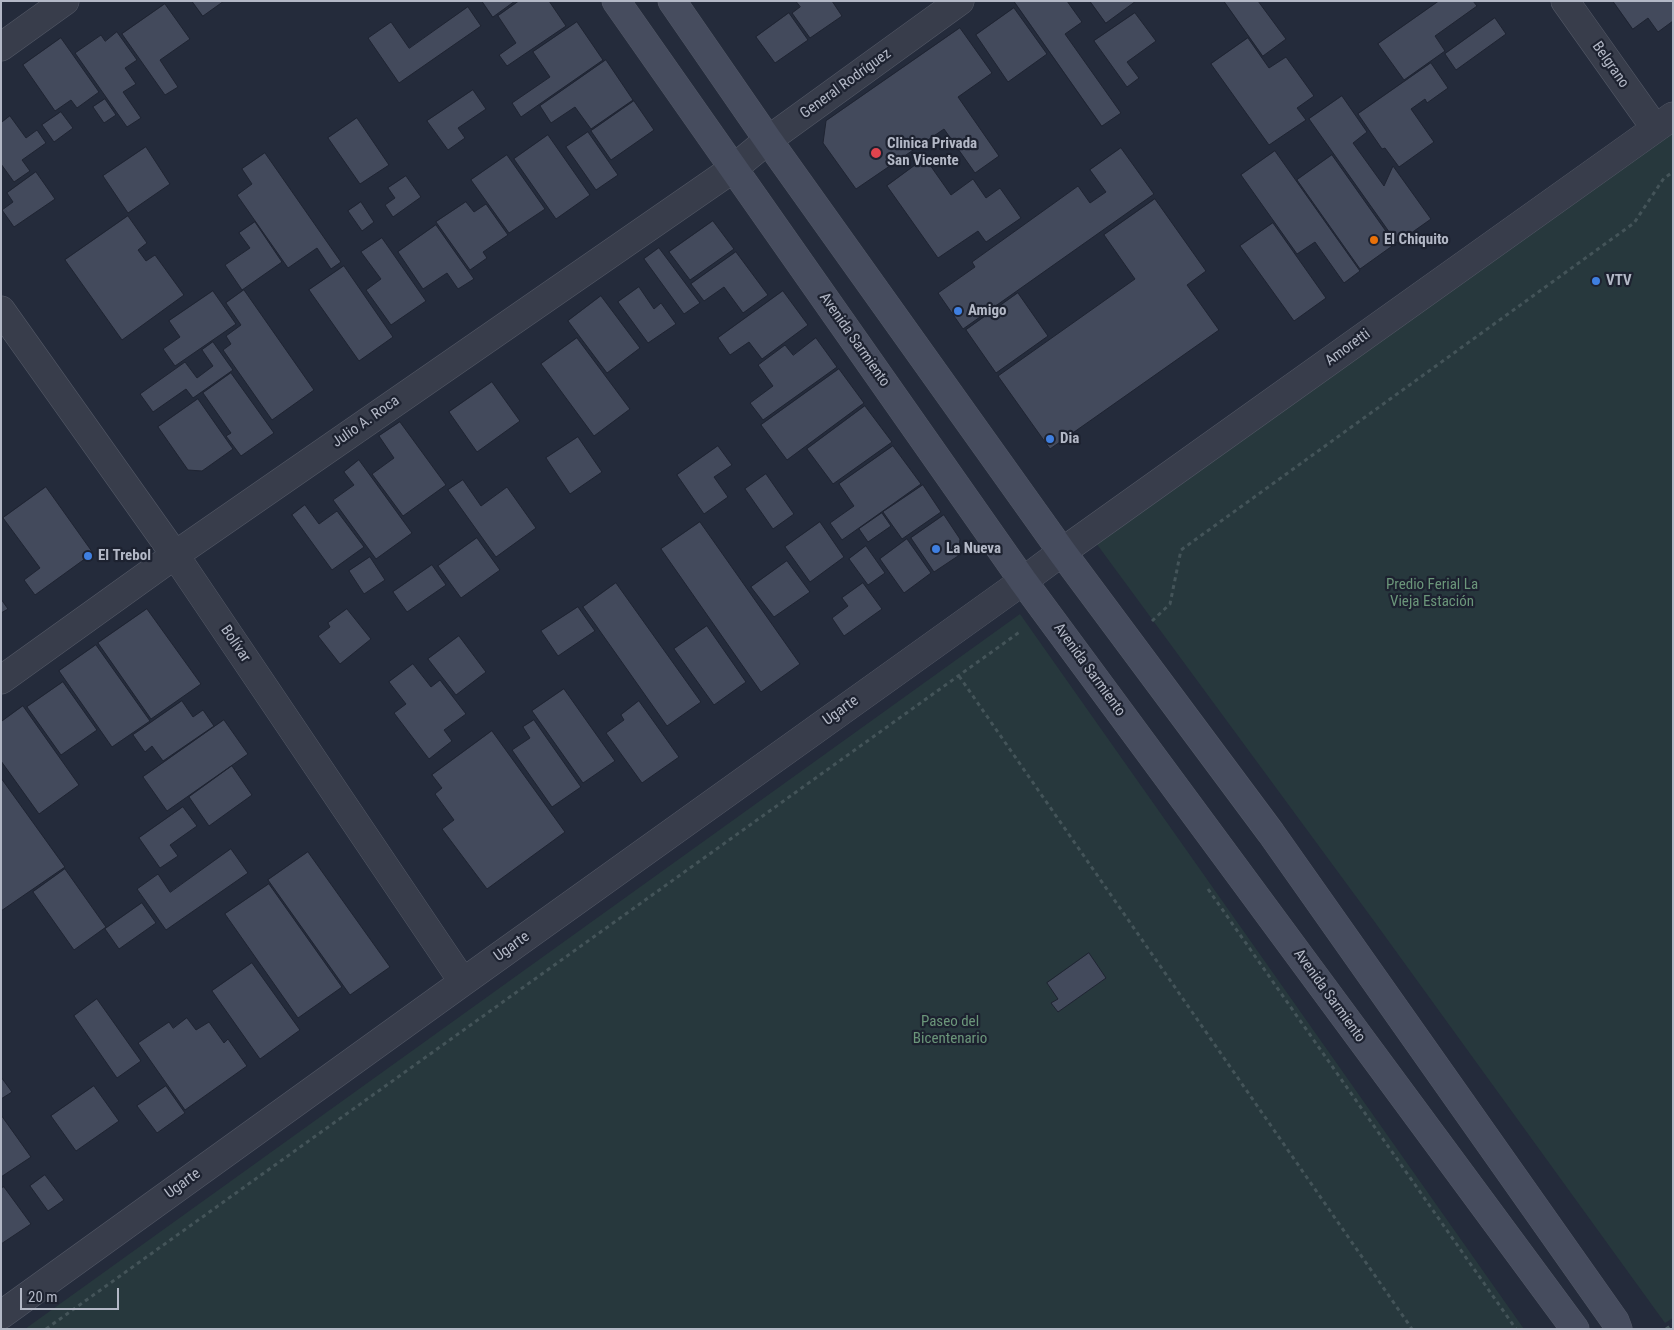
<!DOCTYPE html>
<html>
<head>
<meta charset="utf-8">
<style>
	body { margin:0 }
	#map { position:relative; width:1674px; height:1330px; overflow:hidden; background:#242b3b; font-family:"Roboto Condensed",sans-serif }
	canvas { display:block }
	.frame { position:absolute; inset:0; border:2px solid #b3b8c6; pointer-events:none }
	.scale { position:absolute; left:20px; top:1288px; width:99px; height:22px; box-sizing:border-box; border:2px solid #b3b8c6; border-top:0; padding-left:6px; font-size:15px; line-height:18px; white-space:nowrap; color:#b3b8c6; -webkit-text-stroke:4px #1d2230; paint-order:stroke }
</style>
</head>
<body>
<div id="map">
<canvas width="1674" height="1330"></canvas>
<div class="frame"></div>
<div class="scale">20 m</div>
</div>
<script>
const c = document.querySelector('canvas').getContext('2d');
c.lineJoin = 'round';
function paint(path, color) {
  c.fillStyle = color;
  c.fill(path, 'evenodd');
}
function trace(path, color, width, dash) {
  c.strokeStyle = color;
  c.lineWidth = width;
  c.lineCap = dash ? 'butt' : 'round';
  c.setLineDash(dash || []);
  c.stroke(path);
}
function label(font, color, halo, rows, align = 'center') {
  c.font = font + ' "Roboto Condensed",sans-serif';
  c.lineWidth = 4.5;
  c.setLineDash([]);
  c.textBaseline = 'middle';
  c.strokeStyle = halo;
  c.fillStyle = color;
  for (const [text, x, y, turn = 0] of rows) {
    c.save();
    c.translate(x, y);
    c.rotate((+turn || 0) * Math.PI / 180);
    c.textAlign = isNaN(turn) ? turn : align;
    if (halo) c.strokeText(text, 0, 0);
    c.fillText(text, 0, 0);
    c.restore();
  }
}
paint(new Path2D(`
	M1673,116V1318L1665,1323L1374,921L1096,543Z
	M1020,614L1524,1329H25Z`), '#27383d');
const building = new Path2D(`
	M192,1H224L203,16Z
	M482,1H515L493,17Z
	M519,1H549L566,26L507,66L499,55L516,43L498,16Z
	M796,1H832L842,16L810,38L792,13L800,7Z
	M1014,1H1067L1082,22L1065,34L1121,113L1102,126Z
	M1090,1H1136L1106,23Z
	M1224,1H1258L1286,39L1263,56Z
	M1439,1H1473L1477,6L1435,36L1445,51L1404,80L1378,44Z
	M1613,1H1673V21L1658,32L1648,18L1633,29Z
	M165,4L190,39L160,60L178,87L165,95L122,34Z
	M468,7L481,26L399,83L368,38L391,22L409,48Z
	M1014,8L1047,54L1008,82L976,35Z
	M789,13L808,40L775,63L756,37Z
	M1135,13L1156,41L1127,62L1139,78L1127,87L1094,41Z
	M1495,18L1506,34L1456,70L1445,54Z
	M577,22L603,60L521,117L512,103L550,77L533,52Z
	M960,28L992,73L958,97L999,156L975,173L944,129L856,189L823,143L826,121Z
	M117,32L137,60L125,68L136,84L123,92L141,118L127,127L75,53L101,35L105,41Z
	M61,38L99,92L77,108L71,100L55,111L23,65Z
	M1248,38L1269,68L1286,57L1314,96L1297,108L1306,120L1269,145L1211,64Z
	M606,60L633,100L591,129L575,107L551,123L540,106Z
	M1431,63L1448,88L1427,103L1425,99L1411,109L1434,142L1399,167L1385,148L1382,149L1358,114Z
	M473,90L486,109L458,128L465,138L448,150L427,121Z
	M1342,96L1367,132L1353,143L1384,186L1393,166L1431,219L1397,243L1309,119Z
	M105,99L116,115L104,123L93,107Z
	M634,101L654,130L611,160L591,131Z
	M61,112L73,128L54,142L42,125Z
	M10,116L26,138L37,130L46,143L22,160L30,171L14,182L1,164V123Z
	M357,118L389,165L360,184L328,138Z
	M588,132L618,175L596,190L566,147Z
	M548,135L590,195L556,219L514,159Z
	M146,147L170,184L128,213L103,176Z
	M1121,148L1154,194L963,329L938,293L975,267L972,262L1078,186L1090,203L1106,192L1090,170Z
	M1275,151L1360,271L1344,283L1315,242L1297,254L1241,175Z
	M265,153L341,262L331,269L317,248L288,268L237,195L252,184L242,169Z
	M507,155L545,209L509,233L471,180Z
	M1332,155L1395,244L1360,269L1297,180Z
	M925,158L951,195L973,179L986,198L1000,188L1021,218L986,242L978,231L938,258L887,186Z
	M36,172L55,199L14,227L2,210L13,202L7,193Z
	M406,176L421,197L393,217L385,205L395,198L388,188Z
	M1155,199L1206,271L1187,285L1219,330L1050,449L998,376L1135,279L1104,235Z
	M361,202L374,222L362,231L348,211Z
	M466,202L474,212L486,204L508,235L483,252L487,258L470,270L436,222Z
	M128,216L147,243L138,250L146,261L155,255L184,295L122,340L65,260Z
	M713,221L734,249L690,280L669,252Z
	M255,222L282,262L242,290L225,265L250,248L239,233Z
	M1273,223L1326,298L1294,321L1240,246Z
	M436,225L474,279L458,289L447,273L423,289L398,252Z
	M382,238L426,301L391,325L366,290L381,279L361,252Z
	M659,248L700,303L684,314L644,259Z
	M736,252L768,295L743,313L724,287L704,301L691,284Z
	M344,266L393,337L359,361L309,290Z
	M639,287L654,309L661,303L676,324L648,343L618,302Z
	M244,290L314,390L272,420L223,350L231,344L226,336L241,325L226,303Z
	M213,291L236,324L175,366L163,349L180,337L169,321Z
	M783,291L808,325L762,359L749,342L730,355L718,338Z
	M1018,293L1048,336L996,373L966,330Z
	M601,296L640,348L607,373L568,321Z
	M577,338L630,409L594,436L541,364Z
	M816,338L837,367L763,420L750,403L773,386L758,365L785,345L793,355Z
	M213,342L233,370L193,398L186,389L153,412L140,394L185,362L197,378L213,366L202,350Z
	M839,369L864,403L787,460L761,425Z
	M231,373L274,433L241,456L226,436L231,433L203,393Z
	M492,382L520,421L477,452L449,412Z
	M198,399L233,449L202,471L188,470L158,427Z
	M865,406L892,442L833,484L807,449Z
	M400,422L446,485L403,516L372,474L394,458L379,436Z
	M578,437L602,472L570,494L546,458Z
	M718,446L732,465L714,477L728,497L704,514L677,475Z
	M893,446L921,484L842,540L830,523L854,506L839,484Z
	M359,460L412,533L376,559L333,500L354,485L344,472Z
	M766,474L794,514L773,529L745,489Z
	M463,480L481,506L507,487L536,528L496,557L448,490Z
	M923,485L941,512L902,539L883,512Z
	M46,487L93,553L35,595L24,580L40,568L3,518Z
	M305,505L319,524L337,511L364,547L332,570L292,515Z
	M882,513L891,526L868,542L859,529Z
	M944,515L960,539L958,556L934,572L911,538Z
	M700,522L800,664L761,692L661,549Z
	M820,522L844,557L810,582L785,547Z
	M477,538L500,570L461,598L438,566Z
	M907,539L931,573L904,593L880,559Z
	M866,546L885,573L868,585L849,559Z
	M370,557L385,580L364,594L349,571Z
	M787,561L810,592L774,617L751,587Z
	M432,565L446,585L407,612L393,592Z
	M616,583L701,702L667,726L583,607Z
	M863,583L882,609L844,636L832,618L848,606L842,598Z
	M1,599L8,609L1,613Z
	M578,607L595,631L558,656L541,631Z
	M147,609L201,684L151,719L98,643Z
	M347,609L371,639L340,664L318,636L330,627L328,623Z
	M707,626L746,682L714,705L674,649Z
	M459,636L486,672L456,695L428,659Z
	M96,645L150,721L112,747L59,671Z
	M413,664L431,687L440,680L466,714L444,730L452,741L429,759L394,713L406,704L389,682Z
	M63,682L97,730L61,755L27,707Z
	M564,689L615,761L583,783L532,711Z
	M182,701L193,717L203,710L214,726L163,761L152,746L145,752L133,735Z
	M639,701L679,757L642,783L606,733L624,720L621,715Z
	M23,706L79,785L39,814L1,761V722Z
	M224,720L248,754L167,811L143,777Z
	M534,720L581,787L552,807L512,750L530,738L523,727Z
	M492,731L565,832L487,889L442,829L454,820L435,794L442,788L432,775Z
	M232,766L252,795L209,826L189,797Z
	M1,778L65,867L1,911Z
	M183,807L197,826L170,845L178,856L160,868L139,838Z
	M231,849L248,873L166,930L137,889L158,874L170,892Z
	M308,852L390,967L350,995L268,880Z
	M65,869L106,927L74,950L33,892Z
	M269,884L342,987L298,1018L225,914Z
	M142,903L156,923L119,949L105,929Z
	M1089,953L1106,978L1058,1012L1051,1003L1058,999L1047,983Z
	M252,963L300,1030L260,1059L212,991Z
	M97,999L141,1061L117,1078L74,1016Z
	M187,1018L196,1030L209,1022L224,1043L228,1039L247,1066L185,1110L138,1043L169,1022L173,1028Z
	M1,1077L12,1092L1,1099Z
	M94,1086L119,1121L76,1151L51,1116Z
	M166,1086L185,1113L157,1133L137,1106Z
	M1,1115L31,1157L1,1177Z
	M45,1175L64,1200L48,1211L30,1186Z
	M4,1187L31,1224L1,1244V1188Z`);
paint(building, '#434a5c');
trace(building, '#1f2432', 1);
const street = new Path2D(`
	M1565,1L1655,128
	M1,47L65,1
	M1,310L175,555L463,982
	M1,680L175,555L734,168L768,140L960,1
	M1,1315L463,982L1023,581L1062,552L1673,116`);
const secondary = new Path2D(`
	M616,1L1023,581L1575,1329
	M672,1L768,140L1062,552L1271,833L1615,1321L1618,1329`);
trace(street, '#535866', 29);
trace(secondary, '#535866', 29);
trace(new Path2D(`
	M1152,621L1170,604L1181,550L1634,223L1664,178L1673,172
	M959,676L1412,1329
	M1208,889L1516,1329
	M46,1329L1021,631
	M1666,1329L1673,1324`), '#445459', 3, [4, 4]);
trace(street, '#383d4b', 28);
trace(secondary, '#464c5e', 28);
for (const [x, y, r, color] of [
	[876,153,6,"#e0444e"],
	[1374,240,5,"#e8710a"],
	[1596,281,5,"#3f7fe0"],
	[958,311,5,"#3f7fe0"],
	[1050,439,5,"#3f7fe0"],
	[936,549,5,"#3f7fe0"],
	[88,556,5,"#3f7fe0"]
]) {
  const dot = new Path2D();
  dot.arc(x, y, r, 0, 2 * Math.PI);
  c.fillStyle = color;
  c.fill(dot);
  trace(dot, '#1d2230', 2);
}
label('15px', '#b3b8c6', '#1d2230', [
	["Belgrano",1610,65,55],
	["General Rodríguez",846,84,-36],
	["Avenida Sarmiento",854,340,55],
	["Amoretti",1348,348,-36],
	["Julio A. Roca",366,422,-35],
	["Bolívar",235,644,56],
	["Avenida Sarmiento",1089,670,54],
	["Ugarte",841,711,-36],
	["Ugarte",512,947,-36],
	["Avenida Sarmiento",1329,996,54],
	["Ugarte",183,1184,-36]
]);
label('bold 15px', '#b3b8c6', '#1d2230', [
	["Clinica Privada",887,144],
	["San Vicente",887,161],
	["El Chiquito",1384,240],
	["VTV",1606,281],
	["Amigo",968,311],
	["Dia",1060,439],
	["La Nueva",946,549],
	["El Trebol",98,556]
], 'left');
label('15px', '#6b967a', '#1d2230', [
	["Predio Ferial La",1432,585],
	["Vieja Estación",1432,602],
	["Paseo del",950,1022],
	["Bicentenario",950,1039]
]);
</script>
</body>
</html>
